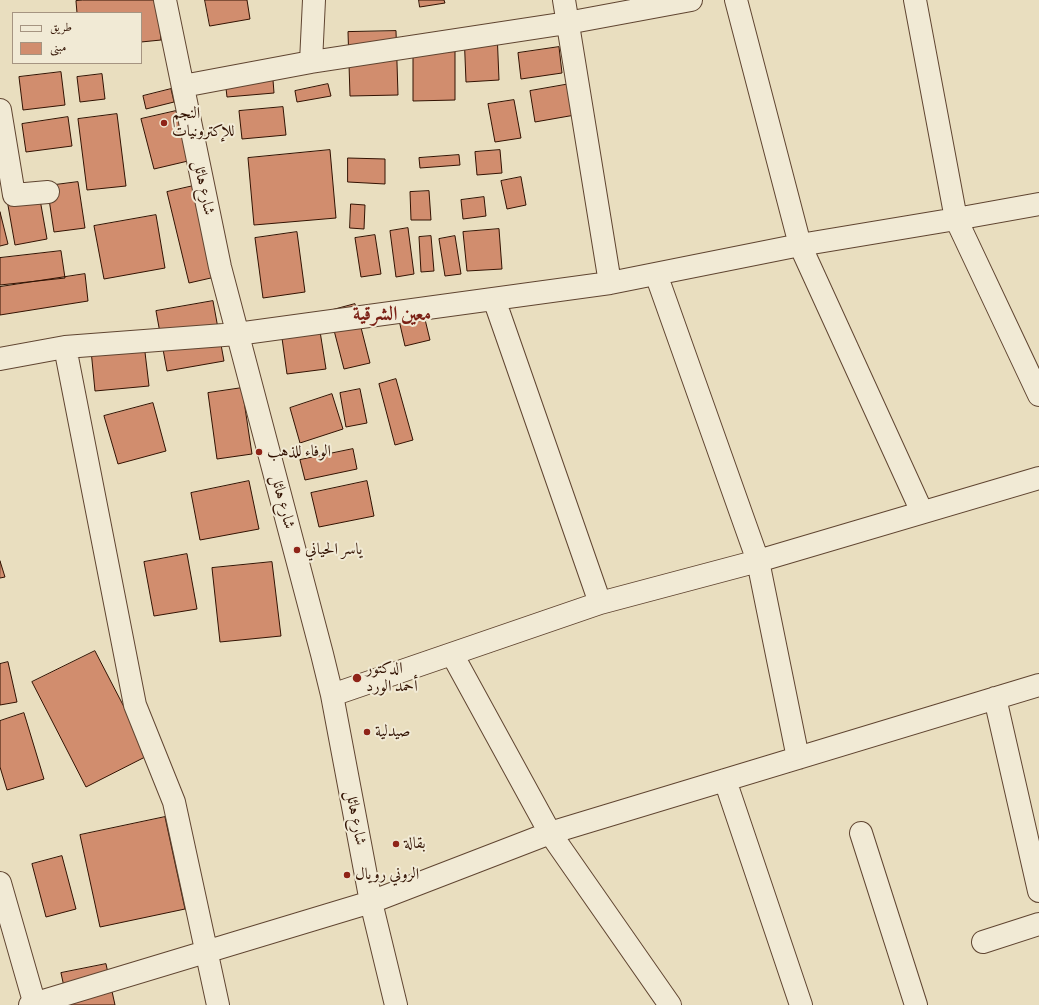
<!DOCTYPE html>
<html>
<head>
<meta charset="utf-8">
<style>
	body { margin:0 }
	#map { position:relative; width:1039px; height:1005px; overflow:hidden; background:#e9debf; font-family:"Libre Bodoni",Amiri,serif }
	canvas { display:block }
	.legend { position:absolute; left:12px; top:12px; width:130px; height:52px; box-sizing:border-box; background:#f1ead5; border:1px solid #a59481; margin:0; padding:5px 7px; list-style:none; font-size:12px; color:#321202 }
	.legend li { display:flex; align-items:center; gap:8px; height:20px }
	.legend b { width:20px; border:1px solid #a59481 }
</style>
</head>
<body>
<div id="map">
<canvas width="1039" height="1005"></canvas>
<ul class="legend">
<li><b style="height:5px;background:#f1ead5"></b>طريق</li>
<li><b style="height:11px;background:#d18d6e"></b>مبنى</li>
</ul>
</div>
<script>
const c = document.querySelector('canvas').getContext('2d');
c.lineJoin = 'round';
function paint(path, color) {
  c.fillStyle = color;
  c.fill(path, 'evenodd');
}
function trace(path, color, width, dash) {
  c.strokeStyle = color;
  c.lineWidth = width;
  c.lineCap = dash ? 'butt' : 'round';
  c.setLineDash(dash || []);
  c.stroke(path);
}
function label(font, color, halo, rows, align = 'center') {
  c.font = font + ' "Libre Bodoni",Amiri,serif';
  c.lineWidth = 4;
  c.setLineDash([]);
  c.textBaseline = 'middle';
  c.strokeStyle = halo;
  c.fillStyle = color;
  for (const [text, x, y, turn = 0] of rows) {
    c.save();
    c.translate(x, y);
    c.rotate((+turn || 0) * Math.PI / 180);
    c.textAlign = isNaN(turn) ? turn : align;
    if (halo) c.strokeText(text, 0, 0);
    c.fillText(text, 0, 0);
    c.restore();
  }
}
const building = new Path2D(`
	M83,0H157L161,40L141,42V13H77L76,1Z
	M205,0H247L250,19L210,26Z
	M419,0H444L445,3L420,7Z
	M396,31L398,95L350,96L348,32Z
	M497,31L499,80L466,82L464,32Z
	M559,47L562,73L521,79L518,53Z
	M455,52V100L413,101V53Z
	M272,67L274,93L227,97L224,71Z
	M61,72L65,105L23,110L19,77Z
	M102,74L105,99L80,102L77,77Z
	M328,84L331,96L297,102L295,91Z
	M570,84L575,115L535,122L530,91Z
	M171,89L174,102L146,109L143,96Z
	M514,100L521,138L495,142L488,104Z
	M283,107L286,135L242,139L239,111Z
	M176,111L188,161L154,169L141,119Z
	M117,114L126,186L87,190L78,119Z
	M68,117L72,146L26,152L22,124Z
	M330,150L336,218L254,225L248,158Z
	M500,150L502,173L477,175L475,152Z
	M459,155L460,165L420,168L419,158Z
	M348,158L385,159V184L348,182Z
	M521,177L526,205L507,209L501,181Z
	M78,182L85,228L54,232L47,186Z
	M202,184L224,275L189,283L167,192Z
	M38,188L47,239L15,245L6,194Z
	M429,191L431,220H411L410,192Z
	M484,197L486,216L463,219L461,200Z
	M351,204L365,205L364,229L350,228Z
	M0,212L8,244L0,246Z
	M156,215L165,268L104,279L94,226Z
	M408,228L414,274L396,277L390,231Z
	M499,229L502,269L467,271L463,232Z
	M297,232L305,292L263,298L255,238Z
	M375,235L381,274L361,277L355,238Z
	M431,236L434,271L421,272L419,237Z
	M455,236L461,274L445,276L439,239Z
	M61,251L65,278L0,285V258Z
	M85,274L88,301L0,315V287Z
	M213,301L224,361L167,371L156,311Z
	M355,304L370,363L344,369L329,311Z
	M423,311L430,340L405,346L398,316Z
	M319,325L326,369L287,374L281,331Z
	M144,344L149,386L95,391L91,350Z
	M396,379L413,440L395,445L379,384Z
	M242,388L252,454L217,459L208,393Z
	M360,389L367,423L346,427L340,393Z
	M332,394L343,429L300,443L290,408Z
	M153,403L166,451L118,464L104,416Z
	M353,449L357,469L305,480L300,460Z
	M249,481L259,529L200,540L191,493Z
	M367,481L374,516L319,527L311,493Z
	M187,554L197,609L154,616L144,562Z
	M0,561L5,577L0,578Z
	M272,562L281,636L220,642L212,568Z
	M95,651L149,755L86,787L32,682Z
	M8,662L17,702L0,705V664Z
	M24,713L44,779L7,790L0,767V721Z
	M165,817L185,909L100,927L80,835Z
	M62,856L76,909L46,917L32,864Z
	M106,964L115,1005H68L61,973Z`);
paint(building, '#d18d6e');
trace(building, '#321202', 1);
const minor = new Path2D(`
	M165,0L220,267L322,654L332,695L371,902L396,1005
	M564,0L610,283
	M736,0L800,245L922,512
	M915,0L956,219L1039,395
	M311,62L314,0
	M183,86L311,62L567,23L691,0
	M0,110L14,195L48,192
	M656,274L758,561L798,758
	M494,299L600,603
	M65,347L135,705L174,802L218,1005
	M0,359L65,347L237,334L610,283L800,245L956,219L1039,204
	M452,654L550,833L670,1005
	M332,695L600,603L758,561L1039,478
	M995,698L1039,891
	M725,780L801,1005
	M861,833L916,1005
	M0,883L35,1005
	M983,942L1039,924
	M30,1005L371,902L550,833L1039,685`);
trace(minor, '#604531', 24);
trace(minor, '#f1ead5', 22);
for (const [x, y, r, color] of [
	[164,123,4,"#8f2418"],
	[259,452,4,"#8f2418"],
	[297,550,4,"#8f2418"],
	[357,678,5,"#8f2418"],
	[367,732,4,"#8f2418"],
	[396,844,4,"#8f2418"],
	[347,875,4,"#8f2418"]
]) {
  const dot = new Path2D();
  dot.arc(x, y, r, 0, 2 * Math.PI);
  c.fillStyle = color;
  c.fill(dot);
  trace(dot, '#f1ead5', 1.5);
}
label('16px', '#321202', '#f1ead5', [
	["النجم",172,114],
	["للإكترونيات",172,132],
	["الوفاء للذهب",267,452],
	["ياسر الحياني",305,550],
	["الدكتور",366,669],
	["أحمد الورد",366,687],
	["صيدلية",375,732],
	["بقالة",404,844],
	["الروني رويال",355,875]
], 'left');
label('16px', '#321202', '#f1ead5', [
	["شارع هائل",203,188,78],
	["شارع هائل",282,502,75],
	["شارع هائل",355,818,79]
]);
label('bold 20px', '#7a1f14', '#f1ead5', [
	["معين الشرقية",392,315]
]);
</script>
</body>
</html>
